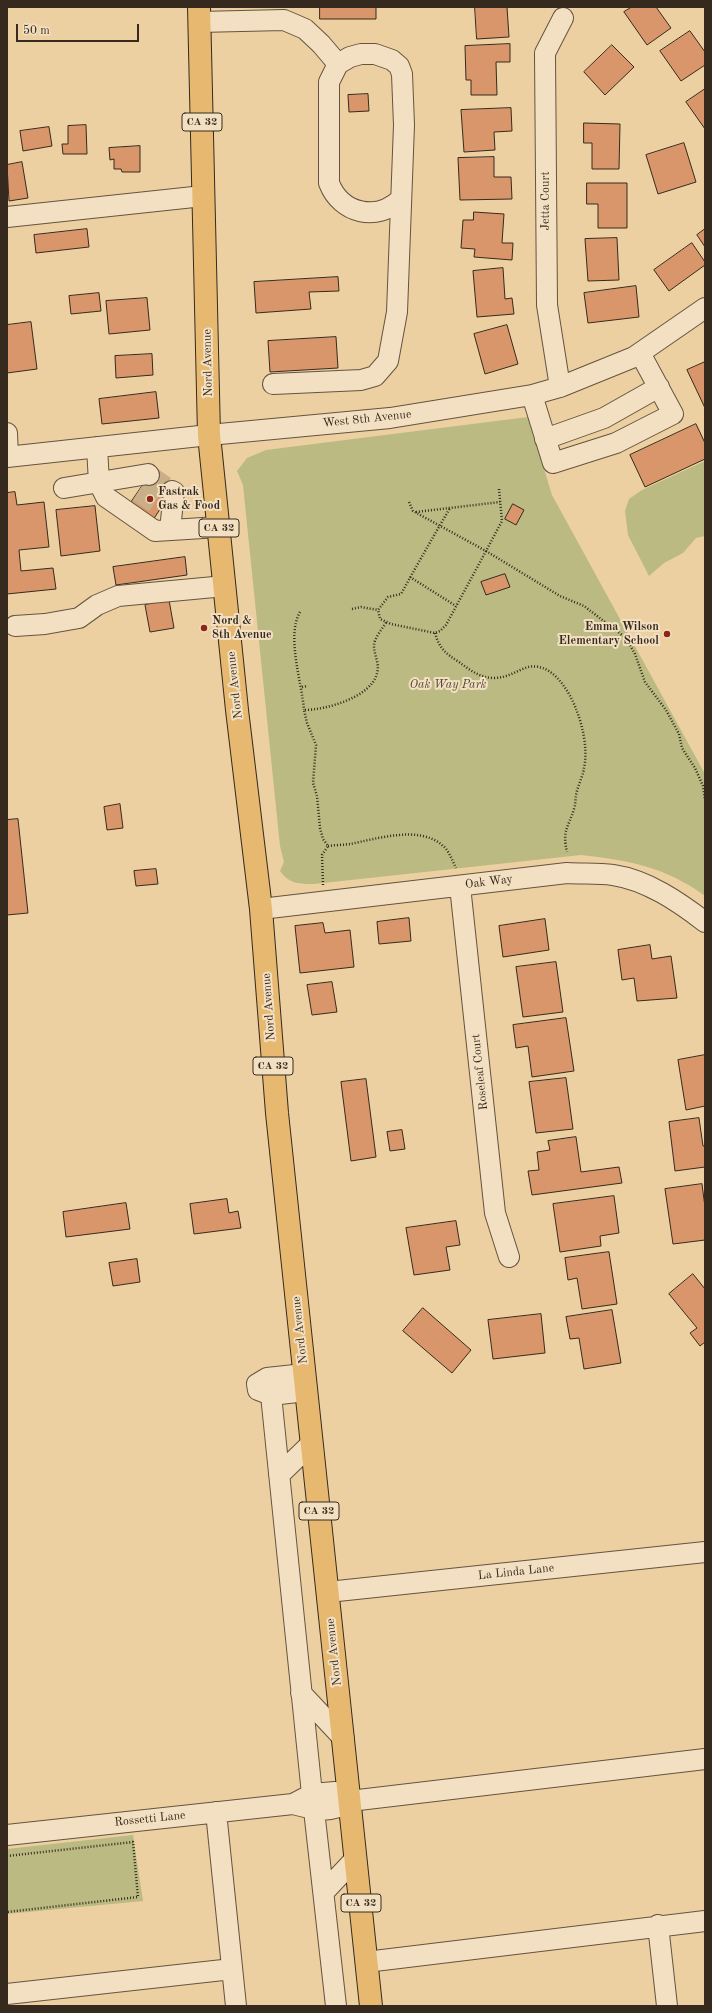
<!DOCTYPE html>
<html>
<head>
<meta charset="utf-8">
<style>
	body { margin:0 }
	#map { position:relative; width:712px; height:2013px; overflow:hidden; background:#ecd0a1; font-family:"Old Standard TT",serif }
	canvas { display:block }
	.frame { position:absolute; inset:0; border:8px solid #362a1e; pointer-events:none }
	.scale { position:absolute; left:16px; top:24px; width:123px; height:18px; box-sizing:border-box; border:2px solid #362a1e; border-top:0; padding-left:5px; font-size:12px; line-height:14px; white-space:nowrap; color:#362a1e; -webkit-text-stroke:3px #f3e0c2; paint-order:stroke }
</style>
</head>
<body>
<div id="map">
<canvas width="712" height="2013"></canvas>
<div class="frame"></div>
<div class="scale">50 m</div>
</div>
<script>
const c = document.querySelector('canvas').getContext('2d');
c.lineJoin = 'round';
function paint(path, color) {
  c.fillStyle = color;
  c.fill(path, 'evenodd');
}
function trace(path, color, width, dash) {
  c.strokeStyle = color;
  c.lineWidth = width;
  c.lineCap = dash ? 'butt' : 'round';
  c.setLineDash(dash || []);
  c.stroke(path);
}
function label(font, color, halo, rows, align = 'center') {
  c.font = font + ' "Old Standard TT",serif';
  c.lineWidth = 4;
  c.setLineDash([]);
  c.textBaseline = 'middle';
  c.strokeStyle = halo;
  c.fillStyle = color;
  for (const [text, x, y, turn = 0] of rows) {
    c.save();
    c.translate(x, y);
    c.rotate((+turn || 0) * Math.PI / 180);
    c.textAlign = isNaN(turn) ? turn : align;
    if (halo) c.strokeText(text, 0, 0);
    c.fillText(text, 0, 0);
    c.restore();
  }
}
paint(new Path2D(`
	M528,417L552,495L705,774V896C666,867 628,860 581,855L314,884C300,884 289,884 280,871L284,862L280,846L243,485L237,471L247,458L266,450Z
	M705,461V536L696,538L683,553L664,563L649,576L628,535L625,511L629,499L642,490Z
	M133,1835L143,1901L7,1914V1849Z`), '#baba82');
const building = new Path2D(`
	M320,7H376V19H320Z
	M475,7H507L509,37L477,39Z
	M632,7H656L671,28L647,45L624,12Z
	M690,31L705,52V65L681,81L660,51Z
	M510,44V62H496L497,95H471V80H466L465,46Z
	M612,45L634,67L605,95L584,72Z
	M705,89V129L686,102Z
	M368,94L369,111L349,112L348,95Z
	M511,108L512,131L494,132L495,150L464,152L461,110Z
	M584,123L620,124L619,169H592V143H584Z
	M86,125L87,154H63L62,144H68V126Z
	M49,127L52,146L23,151L20,131Z
	M684,143L696,182L658,194L646,155Z
	M140,146V172H122L121,169H114V159L110,160L109,148Z
	M494,157V177H511L512,199L460,200L458,158Z
	M22,162L28,198L9,201L7,165Z
	M587,183H627V228H598V204H587Z
	M474,212L504,214L502,243H513L512,260L474,257L475,249L461,248L463,220H473Z
	M87,229L89,247L36,253L34,235Z
	M705,229V247L697,235Z
	M617,238L619,280L588,281L585,239Z
	M692,243L705,262V265L669,291L654,270Z
	M503,268L505,299L512,298L514,314L477,317L473,271Z
	M338,277L339,291L309,292L311,309L256,313L254,282Z
	M636,286L639,317L588,323L584,293Z
	M99,293L101,311L71,314L69,296Z
	M147,298L150,330L109,334L106,301Z
	M31,322L37,369L7,373V325Z
	M507,325L518,364L485,374L474,334Z
	M336,337L338,368L270,372L268,341Z
	M152,354L153,375L116,378L115,356Z
	M705,362V408L687,370Z
	M156,392L159,418L102,424L99,399Z
	M696,424L705,443V459L645,487L630,455Z
	M151,473L174,488L151,523L128,507Z
	M15,492L17,505L44,502L49,547L19,550L21,571L53,568L56,589L7,594V493Z
	M513,504L524,510L516,525L505,519Z
	M95,506L100,551L61,556L56,510Z
	M185,557L187,575L116,585L113,567Z
	M505,574L510,587L486,595L481,582Z
	M169,600L174,628L150,632L145,605Z
	M120,804L123,828L107,830L104,807Z
	M18,819L28,913L7,915V820Z
	M156,869L158,884L136,886L134,871Z
	M409,918L411,941L379,944L377,922Z
	M545,919L549,950L503,957L499,926Z
	M323,923L325,933L350,930L354,967L300,973L295,926Z
	M650,945L652,959L671,956L677,998L637,1001L634,978L622,980L618,950Z
	M556,962L563,1012L523,1017L516,967Z
	M332,982L337,1012L312,1015L307,985Z
	M566,1018L574,1071L532,1077L528,1046L516,1048L513,1025Z
	M705,1055V1106L686,1110L678,1060Z
	M566,1078L573,1129L536,1133L529,1082Z
	M366,1079L376,1157L351,1161L341,1082Z
	M699,1118L703,1146H705V1167L675,1171L669,1122Z
	M402,1130L405,1149L390,1151L387,1132Z
	M576,1137L581,1172L619,1167L622,1183L532,1195L528,1171L539,1170L537,1152L550,1150L548,1141Z
	M702,1184L705,1207V1240L673,1244L665,1189Z
	M614,1196L619,1233L600,1236L601,1246L560,1252L553,1204Z
	M227,1199L229,1213L238,1211L241,1228L194,1234L190,1204Z
	M126,1203L130,1229L66,1237L63,1212Z
	M456,1221L460,1245L446,1247L450,1270L414,1275L406,1228Z
	M609,1252L617,1304L582,1309L577,1278L568,1280L565,1258Z
	M137,1259L140,1282L113,1286L109,1263Z
	M693,1274L705,1289V1342L700,1346L690,1333L697,1328L669,1294Z
	M423,1308L471,1350L452,1373L403,1331Z
	M612,1310L621,1363L584,1369L579,1338L570,1339L566,1317Z
	M541,1314L545,1353L493,1359L488,1320Z`);
paint(building, '#d8966a');
trace(building, '#362a1e', 1);
trace(new Path2D(`
	M149,475L172,491
	M138,492L161,507`), '#c8af87', 20, [20, 10]);
const minor = new Path2D(`
	M199,22L284,20L305,29L321,44L338,64
	M7,217L203,196
	M273,384L361,380L375,376L388,361L397,312L404,125L402,74L399,66L392,60L375,54H361L350,57L338,64L329,82V183C341,214 377,222 401,199
	M560,387L547,305L545,53L563,18
	M532,395L553,463L616,443L673,414L640,353
	M7,433L8,457
	M545,439L604,418L659,387
	M97,447L99,483L106,497L155,531L219,527
	M7,457L209,435L390,418L532,395L560,387L634,357L705,308
	M64,488L148,474L149,475
	M170,530L174,492L172,491
	M15,626L45,624L79,618L97,605L118,596L225,586
	M460,886L495,1213L509,1257
	M261,909L567,873C582,874 598,873 613,875C647,880 679,902 705,922
	M304,1374L267,1378L257,1384L258,1390L271,1395L306,1391
	M271,1395L312,1794
	M279,1475L312,1443
	M328,1592L705,1552
	M301,1693L344,1739
	M293,1804C315,1810 331,1814 350,1801L705,1759
	M314,1810L336,2006
	M216,1812L236,2006
	M7,1835L293,1804L312,1794L335,1792L350,1801
	M324,1892L356,1858
	M658,1925L667,2006
	M366,1962L705,1921
	M7,1994L232,1969`);
const major = new Path2D(`
	M199,7L209,435L237,710L261,909L277,1113L371,2006`);
trace(minor, '#64543f', 22);
trace(major, '#362a1e', 24);
trace(new Path2D(`
	M499,489L502,521L486,551L560,596L584,606L626,638L635,654L645,682L666,710L679,734L682,748L695,768L703,786L705,800
	M409,502L413,511L486,551L446,625L440,631L435,633L391,624L380,619L378,610L388,597L401,594C417,565 433,537 450,508
	M416,512L500,502
	M410,577L456,606
	M352,609L361,607L378,610
	M300,612C286,636 302,683 304,710
	M435,633C439,648 446,654 459,662C470,670 480,678 494,678C506,678 515,672 525,668C550,659 569,690 576,709C583,726 588,750 584,768C583,776 579,783 577,791C575,797 576,803 574,809C568,828 562,831 567,852
	M302,687L308,686
	M328,846C335,845 343,845 350,844C376,839 419,825 442,845C449,850 452,860 456,868
	M323,885L322,855L328,846L323,839L320,828L317,796L313,783L316,745L307,723L304,710C326,710 372,697 377,673C380,664 374,655 374,646C374,638 383,628 387,621
	M7,1856L133,1842L138,1897L7,1912`), '#362a1e', 2.5, [1, 2]);
trace(minor, '#f3e0c2', 20);
trace(major, '#e6b870', 22);
for (const [x, y, r, color] of [
	[150,499,4,"#8f2418"],
	[204,628,4,"#8f2418"],
	[667,634,4,"#8f2418"]
]) {
  const dot = new Path2D();
  dot.arc(x, y, r, 0, 2 * Math.PI);
  c.fillStyle = color;
  c.fill(dot);
  trace(dot, '#f3e0c2', 1.5);
}
for (const [x, y, w] of [
	[202,122,40],
	[219,528,40],
	[273,1066,40],
	[319,1511,40],
	[361,1903,40]
]) {
  const box = new Path2D();
  box.roundRect(x - w / 2, y - 9, w, 18, 3);
  c.fillStyle = '#f3e0c2';
  c.fill(box);
  trace(box, '#362a1e', 1);
}
label('bold 11px', '#362a1e', null, [
	["CA 32",202,122],
	["CA 32",219,528],
	["CA 32",273,1066],
	["CA 32",319,1511],
	["CA 32",361,1903]
]);
label('12px', '#362a1e', '#f3e0c2', [
	["Jetta Court",546,201,-90],
	["Nord Avenue",208,363,-91],
	["West 8th Avenue",367,419,-6],
	["Nord Avenue",235,685,-96],
	["Oak Way",489,882,-7],
	["Nord Avenue",269,1007,-94],
	["Roseleaf Court",480,1072,-96],
	["Nord Avenue",300,1330,-96],
	["La Linda Lane",516,1572,-6],
	["Nord Avenue",334,1652,-96],
	["Rossetti Lane",150,1819,-6]
]);
label('bold 12px', '#362a1e', '#f3e0c2', [
	["Fastrak",158,492],
	["Gas & Food",158,506],
	["Nord &",212,621],
	["8th Avenue",212,635],
	["Emma Wilson",659,627,"right"],
	["Elementary School",659,641,"right"]
], 'left');
label('italic 12px', '#504732', '#f3e0c2', [
	["Oak Way Park",448,685]
]);
</script>
</body>
</html>
